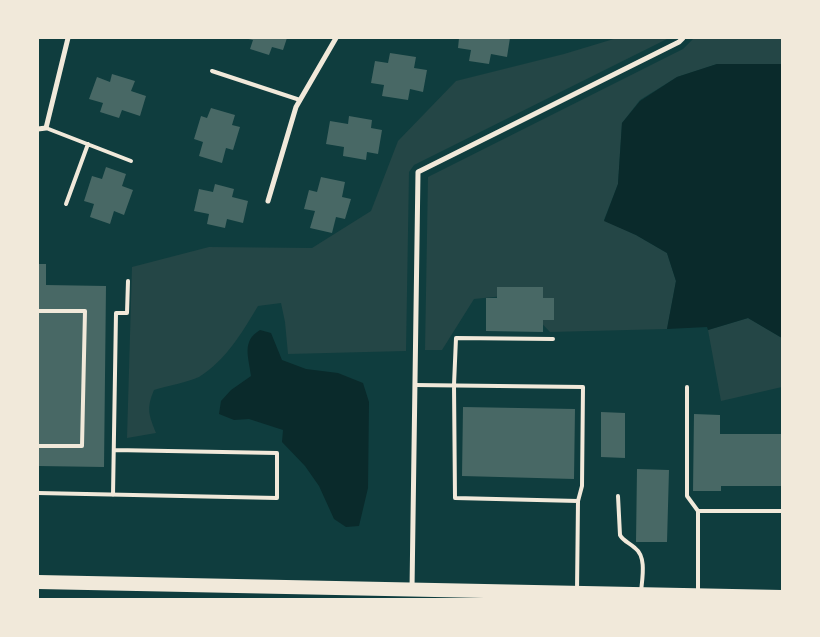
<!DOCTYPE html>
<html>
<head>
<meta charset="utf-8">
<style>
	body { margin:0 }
	#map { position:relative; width:820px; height:637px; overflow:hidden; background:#0f3d3e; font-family:Rubik,sans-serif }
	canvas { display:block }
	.frame { position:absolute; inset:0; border:39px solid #f1e9da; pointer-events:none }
</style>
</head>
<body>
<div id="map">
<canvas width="820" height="637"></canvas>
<div class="frame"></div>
</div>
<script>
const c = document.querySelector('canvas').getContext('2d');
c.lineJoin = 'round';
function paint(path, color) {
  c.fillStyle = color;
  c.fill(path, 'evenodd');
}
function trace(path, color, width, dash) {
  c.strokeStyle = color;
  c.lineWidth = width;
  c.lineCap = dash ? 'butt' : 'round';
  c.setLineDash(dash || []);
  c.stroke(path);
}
paint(new Path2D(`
	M617,38H669L414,165L409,172L406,351L288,354L285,322L281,303L258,306C242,333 226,360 199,377C189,382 166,386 154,390C146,409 149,415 156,433L127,438L132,267L209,247L312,248L371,211L398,141L456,81L564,54Z
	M694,38H782V64H717L677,77L640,100L622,123L618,184L604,220L636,235L667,253L676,281L667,329L550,332L514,295L474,299L442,350H425L428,177L683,49Z
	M748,318L782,338V387L721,401L708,330Z`), '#244646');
paint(new Path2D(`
	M717,64H782V338L748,318L708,330L707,327L667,329L676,281L667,253L636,235L604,221L618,184L622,123L640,101L677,77Z
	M260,330L271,333L282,360L306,369L338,373L363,383L369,402L368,488L359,526L346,527L334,519L319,486L305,466L282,442L283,430L249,419L234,420L219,414L221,401L231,390L251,376C249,358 241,341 260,330Z`), '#0a2a2b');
paint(new Path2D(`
	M244,38H287L283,50L272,47L269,55L250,49L253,40Z
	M459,38H510L507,57L491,54L489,64L469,61L471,50L458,48Z
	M390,53L416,57L414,68L427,70L423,92L410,89L408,100L382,96L384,85L371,83L375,61L388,63Z
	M112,74L135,81L131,91L146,96L140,116L122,110L119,118L100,112L103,103L89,99L97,77L110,82Z
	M211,108L235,115L232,125L240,127L233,150L226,148L222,163L199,156L203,142L194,139L201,116L207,118Z
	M349,116L372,120L371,128L382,130L378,154L367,152L366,160L343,156L344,147L326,144L330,121L348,124Z
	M106,167L126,174L122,186L133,190L124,215L114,211L110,224L90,217L94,204L84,201L92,176L102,179Z
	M321,177L345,182L342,197L351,199L345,219L336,217L332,233L310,228L315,211L304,209L309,190L317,192Z
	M215,184L234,189L232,197L248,201L243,223L227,219L225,228L207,224L209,214L194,211L199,189L213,192Z
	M38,264H46V285L106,286L104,467L38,466Z
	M497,287H543V298H554V320H543V332L486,331V298H497Z
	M463,407L575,409L574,479L462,476Z
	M601,412L625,413V458L601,457Z
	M694,414L720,415V434H782V486H721V491H693Z
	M637,469L669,470L667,542H636Z`), '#486865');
trace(new Path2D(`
	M212,71L300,100
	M46,128L131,161
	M66,204L88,144
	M38,311H85L82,446H38
	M553,339L456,338L454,385L455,498L578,501
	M415,385L583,387L582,486L578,501L577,591
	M687,387V496L698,511
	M38,493L277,498V453L114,450
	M113,495L116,313H127L128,281
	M618,496L620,535C623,541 630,543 635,548C647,557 642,579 641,592
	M698,592V511H782`), '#f1e9da', 4);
trace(new Path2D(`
	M38,129L46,128L68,38
	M268,201L296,107L336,38
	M412,589L418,172L679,42L683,38`), '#f1e9da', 5);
trace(new Path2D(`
	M38,582L782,597`), '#f1e9da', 14);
</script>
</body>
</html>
